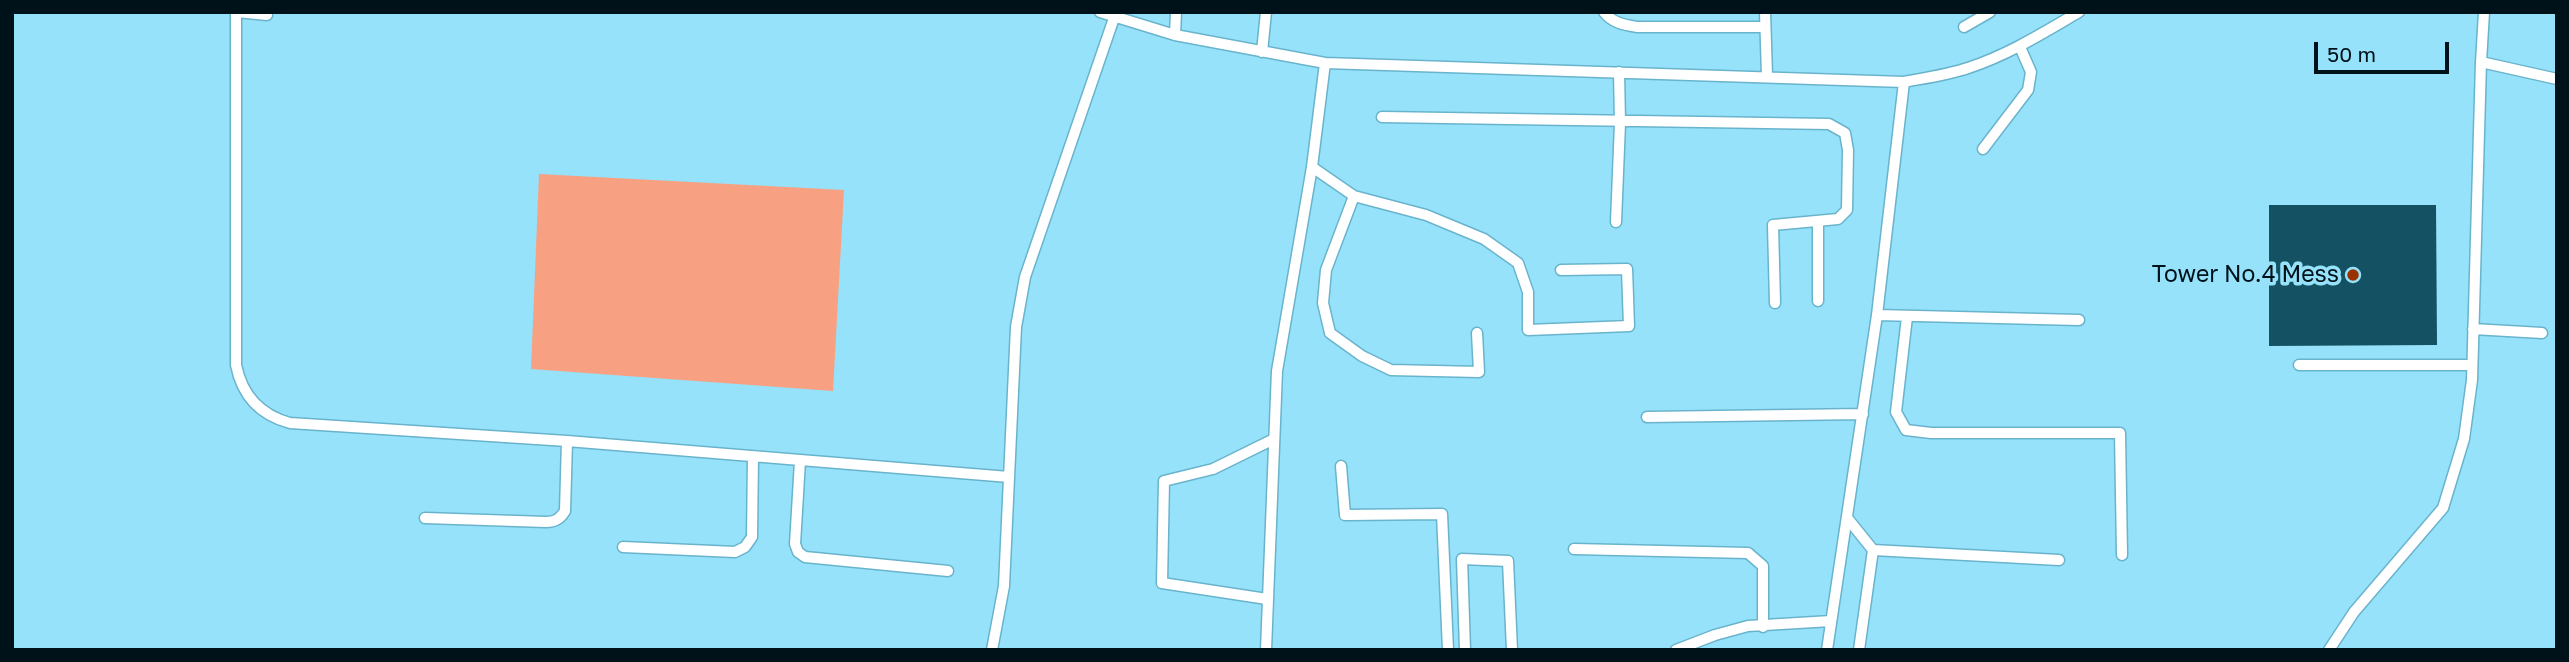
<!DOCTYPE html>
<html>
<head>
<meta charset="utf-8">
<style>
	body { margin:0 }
	#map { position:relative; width:2569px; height:662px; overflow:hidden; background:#96e2fa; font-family:"Golos Text",sans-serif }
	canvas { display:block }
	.frame { position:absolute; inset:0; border:14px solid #001219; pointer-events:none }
	.scale { position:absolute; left:2314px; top:42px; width:135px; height:32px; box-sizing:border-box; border:4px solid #001219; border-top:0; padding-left:9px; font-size:21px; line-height:24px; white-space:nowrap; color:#001219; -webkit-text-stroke:5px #96e2fa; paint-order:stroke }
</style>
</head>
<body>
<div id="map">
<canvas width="2569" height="662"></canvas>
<div class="frame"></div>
<div class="scale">50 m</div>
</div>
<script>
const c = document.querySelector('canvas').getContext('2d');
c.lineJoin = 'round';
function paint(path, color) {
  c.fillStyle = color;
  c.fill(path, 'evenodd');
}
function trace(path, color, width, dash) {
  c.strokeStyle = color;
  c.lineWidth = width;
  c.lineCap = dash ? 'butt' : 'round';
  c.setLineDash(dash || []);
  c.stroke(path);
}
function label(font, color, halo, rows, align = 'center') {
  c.font = font + ' "Golos Text",sans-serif';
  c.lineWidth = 7;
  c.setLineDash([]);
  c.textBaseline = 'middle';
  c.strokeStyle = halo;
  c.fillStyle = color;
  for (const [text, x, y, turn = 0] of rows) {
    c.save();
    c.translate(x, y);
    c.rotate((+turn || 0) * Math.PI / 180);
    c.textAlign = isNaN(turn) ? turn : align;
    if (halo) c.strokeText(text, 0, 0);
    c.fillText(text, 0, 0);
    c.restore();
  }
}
paint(new Path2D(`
	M539,174L844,190L833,391L531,369Z`), '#f7a182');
paint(new Path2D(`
	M2269,205H2436L2437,345L2269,346Z`), '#145162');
const service = new Path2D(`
	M236,12V365C242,395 260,415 290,423L567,441L1009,477
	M237,12L267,15
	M1100,12L1175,35L1325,63L1904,82C1925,78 1947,75 1968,68C2008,55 2043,33 2079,12
	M1604,12C1612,23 1625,25 1637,27H1765
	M1765,12L1767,76
	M1964,27L1990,12
	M1175,35L1176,12
	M1262,52L1266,12
	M2481,62L2557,79
	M1382,117L1829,124L1845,133L1848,150L1847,210L1838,219L1773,225L1775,303
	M1983,149L2028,90L2031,72L2020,47
	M1312,167L1354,196L1426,215L1484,239L1518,263L1528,292V330L1629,326L1627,269L1561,270
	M1354,196L1326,270L1323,303L1330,333L1362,356L1391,370L1479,372L1477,333
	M1818,221V301
	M1616,222L1620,123L1619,72
	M1877,315L2079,320
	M1907,317L1896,412L1906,430L1931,433H2120L2122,555
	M2473,329L2542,333
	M2299,365H2472
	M1647,417L1863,414
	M800,461L795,544L798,552L805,557L948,571
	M1341,466L1345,515L1442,514L1448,650
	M425,518L546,522C555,522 560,519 565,511L567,441
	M1848,519L1873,550L2059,560
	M623,547L735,552L745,547L752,537L753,457
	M1574,549L1748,553L1763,566V627
	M1267,599L1162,583L1164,481L1213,469L1274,439
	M992,650L1004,586L1016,327L1025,277L1114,18
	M1266,650L1277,371L1312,167L1325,63
	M1465,650L1462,559L1508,561L1512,650
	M1676,650L1715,635L1748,626L1831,621
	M1827,650L1877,315L1904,82
	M1859,650L1873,550
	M2329,650L2354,612L2443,508L2464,439L2472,380L2481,62L2484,12`);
trace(service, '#69b4cc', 13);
trace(service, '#fff', 10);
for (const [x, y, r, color] of [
	[2353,275,7,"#983301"]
]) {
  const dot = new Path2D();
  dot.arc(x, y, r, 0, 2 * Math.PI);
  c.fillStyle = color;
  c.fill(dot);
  trace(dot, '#96e2fa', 2.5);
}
label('23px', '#001219', '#96e2fa', [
	["Tower No.4 Mess",2339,275]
], 'right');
</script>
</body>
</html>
